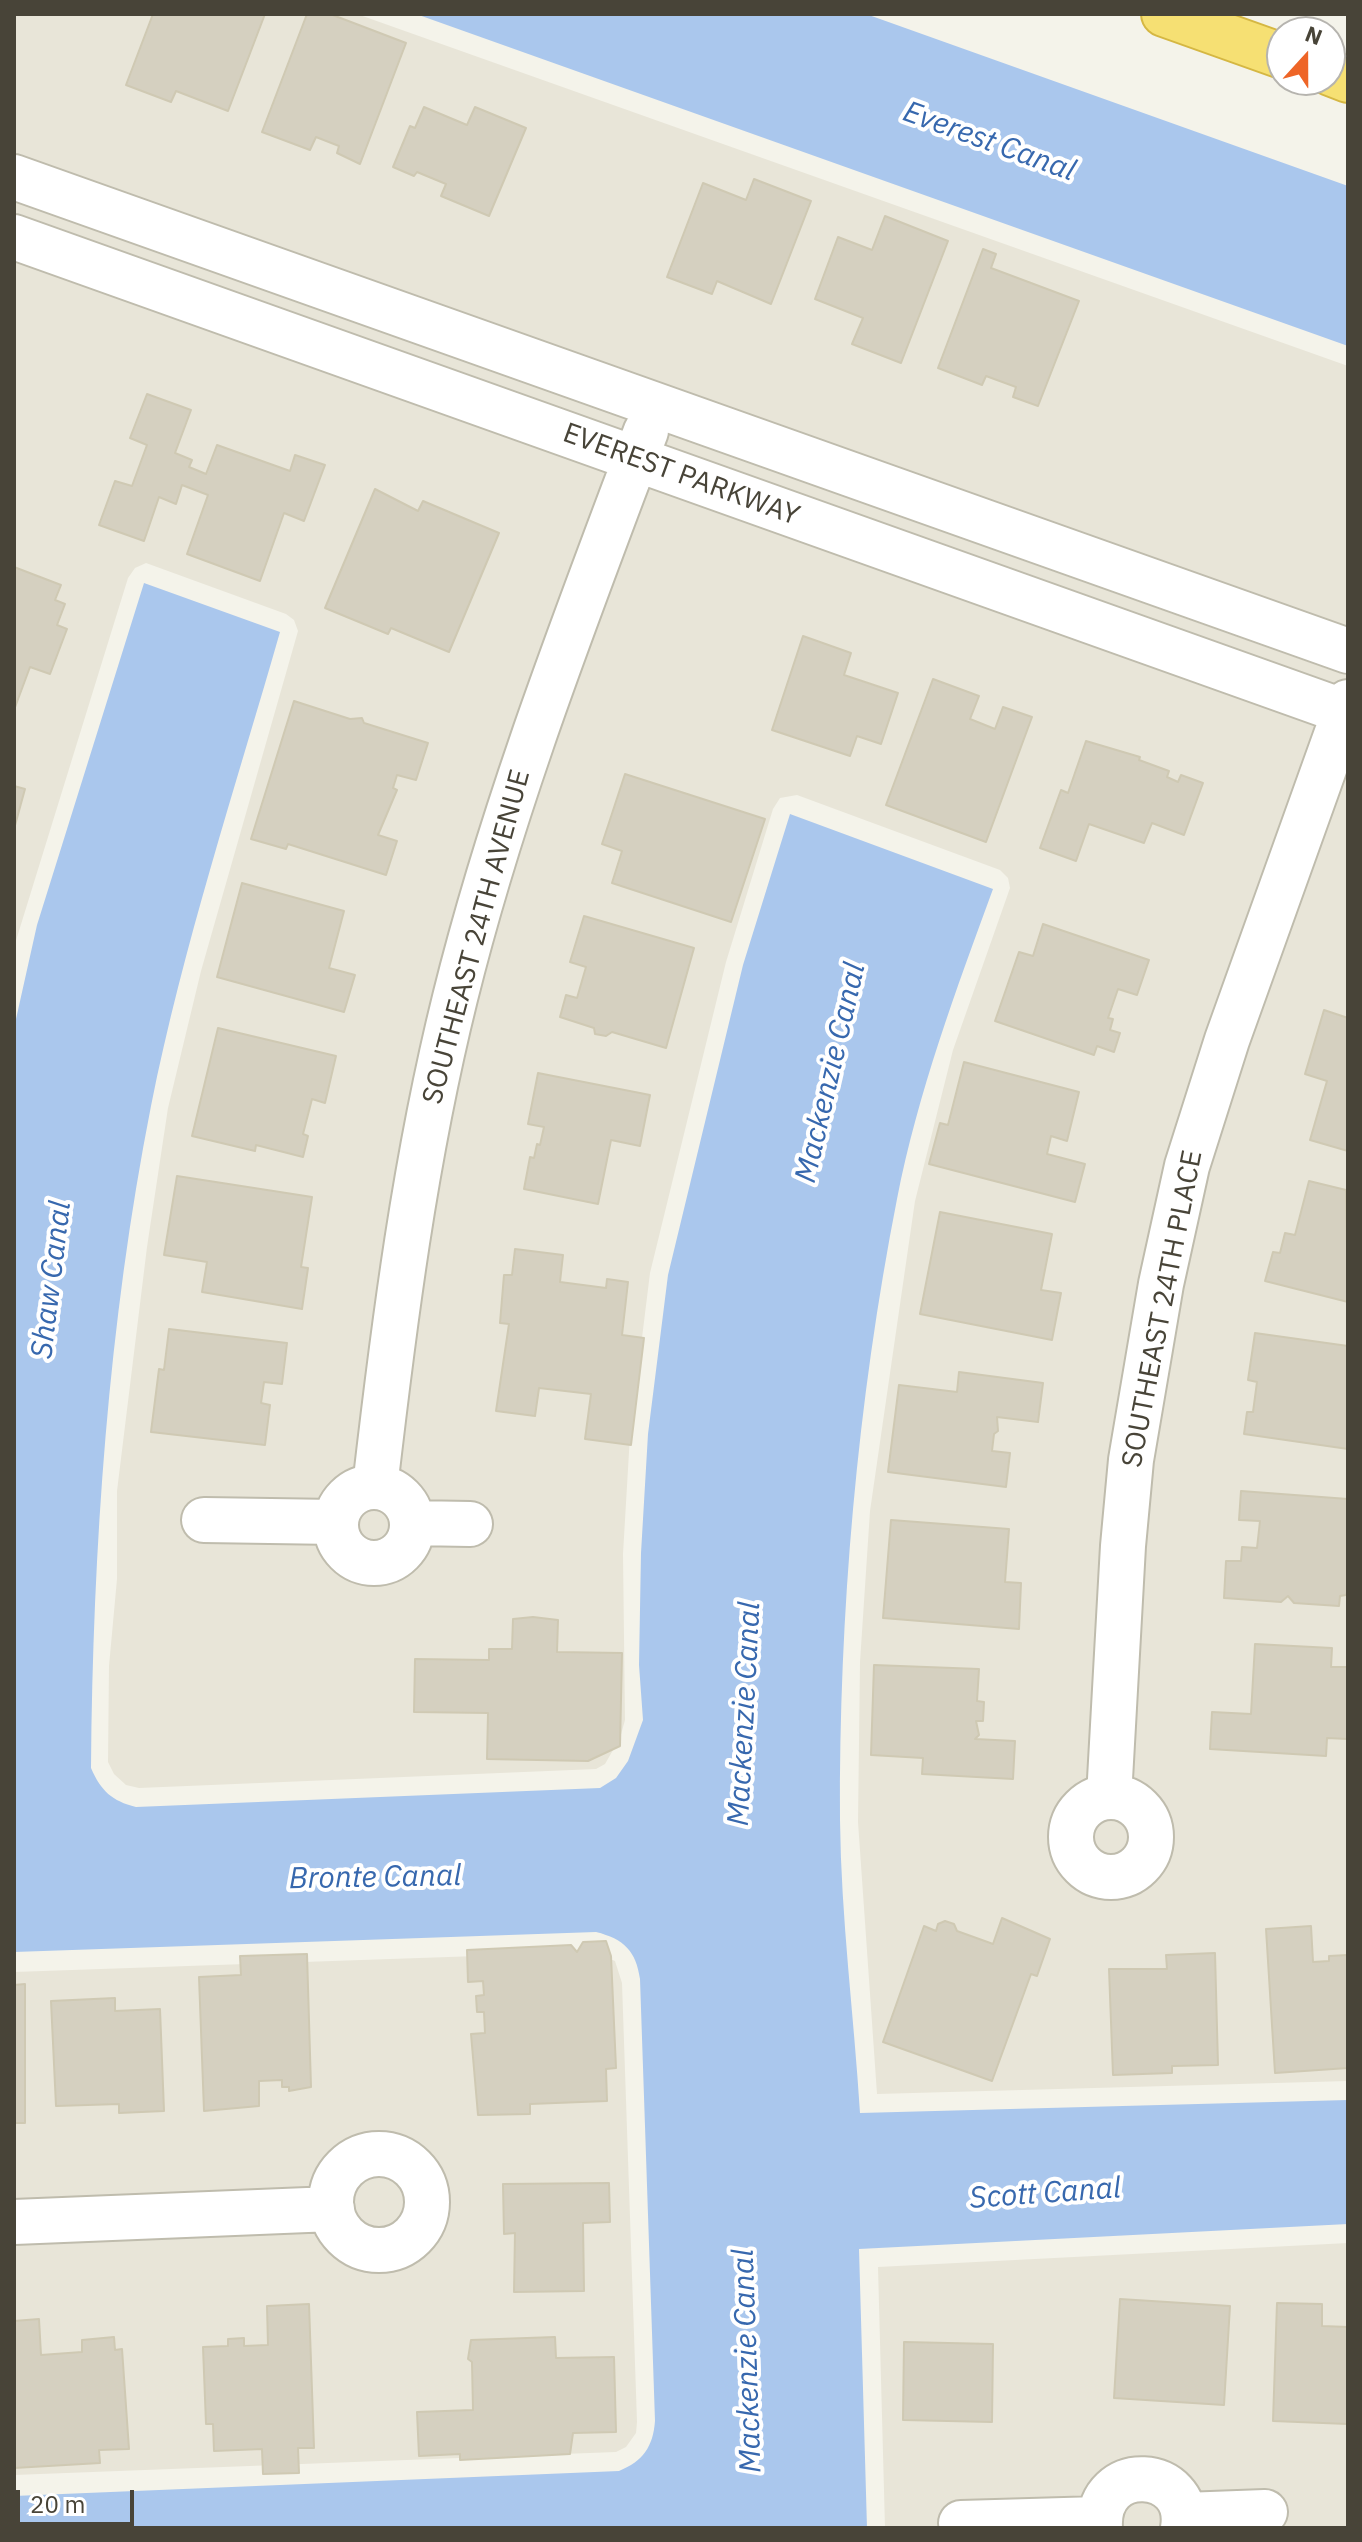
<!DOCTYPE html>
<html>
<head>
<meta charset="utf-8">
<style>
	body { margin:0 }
	#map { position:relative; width:1362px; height:2542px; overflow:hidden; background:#f4f3ea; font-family:"IBM Plex Sans",sans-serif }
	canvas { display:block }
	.frame { position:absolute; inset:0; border:16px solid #484438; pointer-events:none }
	.north { position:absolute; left:1266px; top:16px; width:80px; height:80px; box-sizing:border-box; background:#fff; border:2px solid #b6b4af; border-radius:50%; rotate:21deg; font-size:22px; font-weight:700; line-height:32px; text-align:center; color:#484438 }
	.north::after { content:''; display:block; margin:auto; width:28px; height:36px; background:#ee6527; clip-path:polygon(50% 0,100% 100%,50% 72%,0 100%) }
	.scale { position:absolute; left:16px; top:2490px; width:118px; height:36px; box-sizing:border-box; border:4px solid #484438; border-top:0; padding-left:10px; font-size:24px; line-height:28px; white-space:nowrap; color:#484438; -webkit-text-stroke:6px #fff; paint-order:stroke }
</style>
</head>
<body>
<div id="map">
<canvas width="1362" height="2542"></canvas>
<div class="frame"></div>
<div class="north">N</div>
<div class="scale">20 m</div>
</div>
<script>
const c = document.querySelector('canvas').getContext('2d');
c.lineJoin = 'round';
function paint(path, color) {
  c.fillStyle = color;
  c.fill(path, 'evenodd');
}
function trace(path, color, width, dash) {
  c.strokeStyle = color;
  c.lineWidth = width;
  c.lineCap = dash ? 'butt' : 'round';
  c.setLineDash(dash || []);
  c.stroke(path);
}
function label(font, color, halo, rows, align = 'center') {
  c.font = font + ' "IBM Plex Sans",sans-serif';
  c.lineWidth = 8;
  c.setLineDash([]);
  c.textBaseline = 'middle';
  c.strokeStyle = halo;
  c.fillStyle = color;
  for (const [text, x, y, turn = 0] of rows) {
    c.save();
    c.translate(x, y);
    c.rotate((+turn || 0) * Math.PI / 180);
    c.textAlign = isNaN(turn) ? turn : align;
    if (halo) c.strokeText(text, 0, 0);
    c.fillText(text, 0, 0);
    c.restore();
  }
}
paint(new Path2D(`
	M14,14H357L1348,366V627L14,153Z
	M14,201L1348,676V689L14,213Z
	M14,261L1348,737V2081L877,2094L858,1822L860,1662L870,1511L915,1201L953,1050L1010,888L1008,878L1000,870L797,795L780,798L773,809L726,962L650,1273L630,1435L623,1554L625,1720L620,1738L605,1764L596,1769L139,1788L126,1785L114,1774L108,1762L109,1666L117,1579V1491L147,1247L168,1108L201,971L298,631L294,620L286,614L146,563L135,568L128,578L14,947Z
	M593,1952L615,1961L622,1983L637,2422L636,2433L626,2447L616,2452L14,2475V1972Z
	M1348,2243V2528H885L878,2267Z`), '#e8e5d8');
paint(new Path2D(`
	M416,14H866L1348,186V346Z
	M144,583L280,632C235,789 183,946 151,1106C108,1324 93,1547 91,1768C101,1791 112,1801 136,1807L600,1788L616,1778L628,1761L643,1720L639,1665L641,1553L648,1434L668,1275L743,965L790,814L993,889C956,990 918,1092 897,1199C857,1403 839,1613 840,1820C841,1918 854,2016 860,2113L1348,2100V2224L859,2249L867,2528H14V2496L619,2471C643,2461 653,2447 655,2421L640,1979C636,1951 624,1939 596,1932L14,1952V1028L37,925Z`), '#aac7ed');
const building = new Path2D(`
	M153,14H265L228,111L176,91L171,102L126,85Z
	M307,14H330L406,43L360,164L337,153L339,146L316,137L310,150L262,132Z
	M424,107L467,125L475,107L526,128L489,216L441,196L446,184L417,172L414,176L393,167L410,126L415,128Z
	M754,179L811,201L771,304L717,281L712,294L667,277L703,183L746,200Z
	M885,216L948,241L901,363L852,344L863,318L815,299L838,237L872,250Z
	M983,249L996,254L991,268L1079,301L1038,406L1013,397L1016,387L986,376L982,385L938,368Z
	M147,394L191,410L175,453L192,460L189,467L206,474L217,445L290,471L295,455L325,465L304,521L284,513L260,581L187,554L208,495L182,485L176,504L159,497L144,541L99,525L115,481L132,486L147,445L130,438Z
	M375,489L418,511L423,501L499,533L449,652L391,628L388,634L325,608Z
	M14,567L61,585L55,600L65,604L57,625L67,629L50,674L30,667L14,710Z
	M803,636L851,653L844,675L898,693L881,744L857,736L850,756L772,730Z
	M933,679L979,696L970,719L995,729L1003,707L1032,717L986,842L886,805Z
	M294,701L350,719L362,718L364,723L428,743L416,780L397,775L393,788L397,790L378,835L397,841L386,875L288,844L286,849L251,839Z
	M1086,741L1140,757L1139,760L1169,771L1167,777L1178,782L1181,775L1203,783L1184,835L1152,823L1144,843L1089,824L1076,861L1040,848L1061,790L1068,793Z
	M625,774L765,819L731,922L612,883L622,851L602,844Z
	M14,786L25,789L14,829Z
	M242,883L344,911L329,968L355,975L344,1012L217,977Z
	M584,916L694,948L666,1048L612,1032L606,1036L595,1034L594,1028L560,1017L566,995L577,998L586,967L570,962Z
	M1043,924L1149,960L1137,995L1118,989L1108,1018L1113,1019L1110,1030L1120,1033L1114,1052L1097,1046L1094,1055L995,1021L1019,952L1033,956Z
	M1324,1010L1348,1018V1151L1310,1140L1327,1081L1305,1074Z
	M218,1028L336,1056L325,1103L312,1099L303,1134L308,1136L303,1157L256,1145L255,1151L192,1136Z
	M964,1062L1079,1092L1067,1141L1051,1136L1047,1154L1085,1164L1075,1202L929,1164L940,1123L948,1125Z
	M538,1073L650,1095L640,1146L611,1140L598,1204L524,1189L530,1157L534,1158L537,1144L540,1145L544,1127L528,1124Z
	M177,1176L312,1197L301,1267L308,1268L302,1309L202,1292L207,1262L164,1255Z
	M1309,1181L1346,1190L1348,1302L1265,1281L1273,1252L1280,1253L1285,1233L1295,1235Z
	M940,1212L1052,1234L1041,1290L1061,1293L1052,1340L920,1314Z
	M515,1249L563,1255L560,1282L606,1288L607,1279L628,1282L622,1335L644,1338L631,1445L585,1439L591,1394L539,1388L535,1416L496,1411L509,1324L500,1323L504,1275H512Z
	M169,1329L287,1343L282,1384L264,1382L261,1403L270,1405L265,1445L151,1432L159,1369L164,1370Z
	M1255,1333L1348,1346V1449L1244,1434L1247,1412H1253L1257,1382L1248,1380Z
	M959,1372L1043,1383L1038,1422L997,1417L998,1431L994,1434L992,1451L1010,1453L1006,1487L888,1472L899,1385L957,1392Z
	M1241,1491L1348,1499V1590L1346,1595L1340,1596L1339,1606L1294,1603L1288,1596L1281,1602L1224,1598L1226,1561H1241L1242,1547L1257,1548L1260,1521L1239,1520Z
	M891,1520L1009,1529L1005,1582L1021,1583L1019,1629L883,1618Z
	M533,1617L558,1620L557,1652L622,1653L620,1746L588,1761L487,1759L488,1713L414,1712L415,1659L489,1660V1649H512L513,1619Z
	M1255,1644L1332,1648L1331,1667H1348V1739L1327,1738L1326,1756L1210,1749L1212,1712L1251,1714Z
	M874,1665L979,1669L977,1701L984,1702L983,1721H976L979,1735L975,1739L1015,1741L1013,1779L922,1774L923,1758L871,1755Z
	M1002,1918L1050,1939L1037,1976L1031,1974L992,2081L883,2042L924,1926L936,1931L938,1924L945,1921L954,1924L957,1931L993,1944Z
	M1311,1926L1313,1962L1329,1961V1956L1348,1955V2068L1275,2073L1266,1929Z
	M606,1941L611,1956L616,2068L606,2069L607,2101L530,2104V2114L478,2115L471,2034L485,2033L484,2012H477L476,1996L484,1995L483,1981L468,1982L467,1950L571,1945L577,1952L583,1942Z
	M1215,1953L1218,2065L1172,2066V2073L1113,2075L1109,1969H1167L1166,1955Z
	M307,1954L311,2087L289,2091V2087H282V2080L259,2081V2106L204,2111L199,1977L241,1975L240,1956Z
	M25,1984V2123H14V1985Z
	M115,1998V2011L160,2009L164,2111L119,2113V2104L56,2106L51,2001Z
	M609,2183L610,2222L583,2223L584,2291L514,2292L515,2233L504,2234L503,2184Z
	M1120,2299L1230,2306L1224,2405L1114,2398Z
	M1277,2303L1322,2304V2326L1348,2327V2424L1273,2421Z
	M309,2304L314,2448H298L299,2473L263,2474L262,2449L214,2451L213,2424H206L203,2347L228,2346V2339L244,2338V2346L268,2345L267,2306Z
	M39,2319L41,2355L82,2352V2340L114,2337L115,2350L122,2349L129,2449L99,2450L100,2463L14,2468V2321Z
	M555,2337L556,2358L614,2357L616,2432L573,2433L570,2454L460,2460V2454L419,2456L417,2412L473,2410L472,2362L468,2359L471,2340Z
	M904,2342L993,2344L992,2422L903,2420Z`);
paint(building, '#d5d0c0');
trace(building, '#cfc9b3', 2);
const minor = new Path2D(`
	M14,177L1348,651
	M14,237L1348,713
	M375,1487C394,1323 415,1159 455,998C503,804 576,618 646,431
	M336 1525a38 38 0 1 1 76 0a38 38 0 1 1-76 0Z
	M204,1520L336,1522
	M412,1523L470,1524
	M1071 1837a40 40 0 1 1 80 0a40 40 0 1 1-80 0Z
	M1109,1797L1123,1546L1131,1460L1161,1284L1187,1166L1227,1040L1348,702
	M331 2202a48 48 0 1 1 96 0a48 48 0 1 1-96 0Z
	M14,2222L332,2209
	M1184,2515L1265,2512
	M961,2523L1099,2519
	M1100,2528C1096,2459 1193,2467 1183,2528`);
const highway = new Path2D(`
	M1164,14L1282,56
	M1330,73L1348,80`);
trace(minor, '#bfbcad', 48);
trace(highway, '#d5b743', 48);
trace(minor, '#fff', 44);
trace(highway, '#f6e073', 44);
label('28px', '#484438', '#fff', [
	["EVEREST PARKWAY",681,475,20],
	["SOUTHEAST 24TH AVENUE",477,937,-75],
	["SOUTHEAST 24TH PLACE",1163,1309,-79]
]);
label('italic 30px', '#3768ae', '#fff', [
	["Everest Canal",989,142,20],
	["Mackenzie Canal",831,1073,-77],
	["Shaw Canal",52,1280,-83],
	["Mackenzie Canal",745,1714,-87],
	["Bronte Canal",375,1878,-1],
	["Scott Canal",1045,2194,-4],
	["Mackenzie Canal",748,2361,-92]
]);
</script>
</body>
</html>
